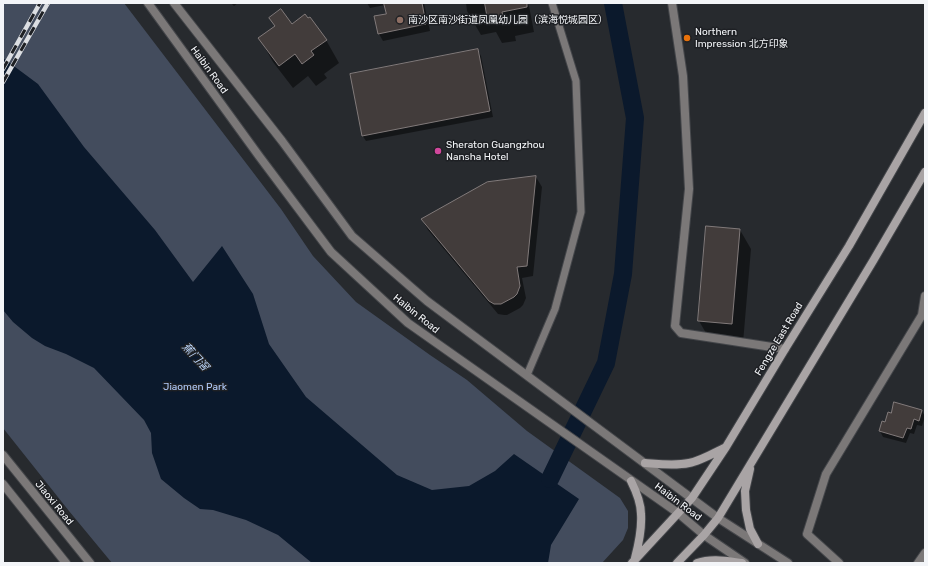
<!DOCTYPE html>
<html>
<head>
<meta charset="utf-8">
<style>
	body { margin:0 }
	#map { position:relative; width:928px; height:566px; overflow:hidden; background:#272a2e; font-family:Rubik,sans-serif }
	canvas { display:block }
	.frame { position:absolute; inset:0; border:4px solid #f3f5f8; pointer-events:none }
</style>
</head>
<body>
<div id="map">
<canvas width="928" height="566"></canvas>
<div class="frame"></div>
</div>
<script>
const c = document.querySelector('canvas').getContext('2d');
c.lineJoin = 'round';
function paint(path, color) {
  c.fillStyle = color;
  c.fill(path, 'evenodd');
}
function trace(path, color, width, dash) {
  c.strokeStyle = color;
  c.lineWidth = width;
  c.lineCap = dash ? 'butt' : 'round';
  c.setLineDash(dash || []);
  c.stroke(path);
}
function label(font, color, halo, rows, align = 'center') {
  c.font = font + ' Rubik,"Noto Sans SC",sans-serif';
  c.lineWidth = 3;
  c.setLineDash([]);
  c.textBaseline = 'middle';
  c.strokeStyle = halo;
  c.fillStyle = color;
  for (const [text, x, y, turn = 0] of rows) {
    c.save();
    c.translate(x, y);
    c.rotate((+turn || 0) * Math.PI / 180);
    c.textAlign = isNaN(turn) ? turn : align;
    if (halo) c.strokeText(text, 0, 0);
    c.fillText(text, 0, 0);
    c.restore();
  }
}
paint(new Path2D(`
	M3,3H124L281,209L313,256L356,302L430,355L467,380L527,431L620,498L628,511V528L623,540L602,563H112L69,511L3,428Z`), '#434c5d');
paint(new Path2D(`
	M3,58L38,84L84,147L155,230L193,282L222,246L253,294L269,344L306,397L397,475L432,490L469,486L495,471L514,454L579,499L551,545L548,563H312L278,535L246,520L213,510L200,509L184,498L161,479L152,453L151,433L144,420L94,368L66,354L45,346L32,338L13,322L3,310Z`), '#0b192c');
paint(new Path2D(`
	M231,3H238L234,6Z
	M367,3H424L430,31L383,41L379,34L387,15L385,5L370,8Z
	M466,3H527L529,6L534,32L515,36L516,41L502,43L496,32L481,35L467,11Z
	M270,18L291,26L326,40L339,63L324,74L327,78L316,86L308,76L293,88L273,62L260,39L276,27Z
	M478,50L481,56L493,117L366,141L362,135Z
	M536,177L542,187L533,276L522,278L526,298L523,305L520,308L507,315H504L498,314L428,230L422,220Z
	M740,230L751,249L743,343L710,340L699,321Z
	M921,410L925,416L922,426L917,425L914,434L910,433L906,443L883,437L880,431L886,423Z`), '#0007');
trace(new Path2D(`
	M550,479L606,363L623,274L635,118L613,3`), '#0b192c', 18);
const building = new Path2D(`
	M384,3H422L426,24L378,34L374,16L386,14Z
	M485,3H527V7L502,12L503,17L488,20Z
	M281,9L292,24L305,14L308,18L310,17L327,40L311,51L314,55L302,64L295,54L279,66L258,38L275,26L269,18Z
	M478,49L490,111L362,136L350,74Z
	M536,176L527,266L517,267L520,286L517,294L514,297L501,304H494L489,301L421,219L487,182Z
	M706,226L740,229L732,324L698,321Z
	M894,402L922,410L919,421L914,419L911,429L907,428L903,438L879,431L882,421L885,422L888,412L891,413Z`);
paint(building, '#423c3b');
trace(building, '#817a7a', 1);
const pedestrian = new Path2D(`
	M527,375L555,309L581,212L576,81L552,3`);
const minor = new Path2D(`
	M672,3L683,76L689,189L675,326L681,333L785,349
	M839,563L807,534L826,474L922,315L925,296
	M918,563L925,553`);
const tertiary = new Path2D(`
	M148,3L259,156L331,252L408,323L678,513L704,535L745,563
	M174,3L282,141L352,236L427,301L718,518L788,563
	M3,455L90,563
	M3,484L66,563`);
const secondary = new Path2D(`
	M645,463C659,464 675,466 689,463C700,461 714,453 724,448
	M750,469L745,491L746,510L750,529L758,544
	M631,481C636,491 641,502 641,514C642,529 639,543 635,558
	M632,563L692,498L726,447L785,349L849,246L925,113
	M677,563L704,535L718,518L873,261L925,172
	M697,563C712,558 726,561 742,563`);
trace(pedestrian, '#44464a', 9);
trace(minor, '#44464a', 10);
trace(tertiary, '#44464a', 10);
trace(secondary, '#44464a', 10);
trace(pedestrian, '#7b7878', 7);
trace(minor, '#7b7878', 8);
trace(tertiary, '#7b7878', 8);
trace(secondary, '#a9a4a5', 8);
const rail = new Path2D(`
	M3,69L40,3
	M3,82L48,3`);
trace(rail, '#dcdee2', 4.5);
trace(rail, '#1e2024', 3, [9]);
for (const [x, y, r, color] of [
	[400,20,4,"#8d6e63"],
	[687,38,4,"#e8710a"],
	[438,151,4,"#d1479c"]
]) {
  const dot = new Path2D();
  dot.arc(x, y, r, 0, 2 * Math.PI);
  c.fillStyle = color;
  c.fill(dot);
  trace(dot, '#1e2024', 1.5);
}
label('10px', '#f3f5f8', '#1e2024', [
	["南沙区南沙街道凤凰幼儿园（滨海悦城园区）",408,20],
	["Northern",695,32],
	["Impression 北方印象",695,44],
	["Sheraton Guangzhou",446,145],
	["Nansha Hotel",446,157]
], 'left');
label('10px', '#f3f5f8', '#1e2024', [
	["Haibin Road",209,70,54],
	["Haibin Road",416,314,39],
	["Fengze East Road",779,339,-59],
	["Haibin Road",678,502,37],
	["Jiaoxi Road",54,503,51]
]);
label('10px', '#b0cafa', '#1e2024', [
	["Jiaomen Park",195,387]
]);
label('italic 11px', '#c0daff', '#1e2024', [
	["蕉门滘",195,357,47]
]);
</script>
</body>
</html>
